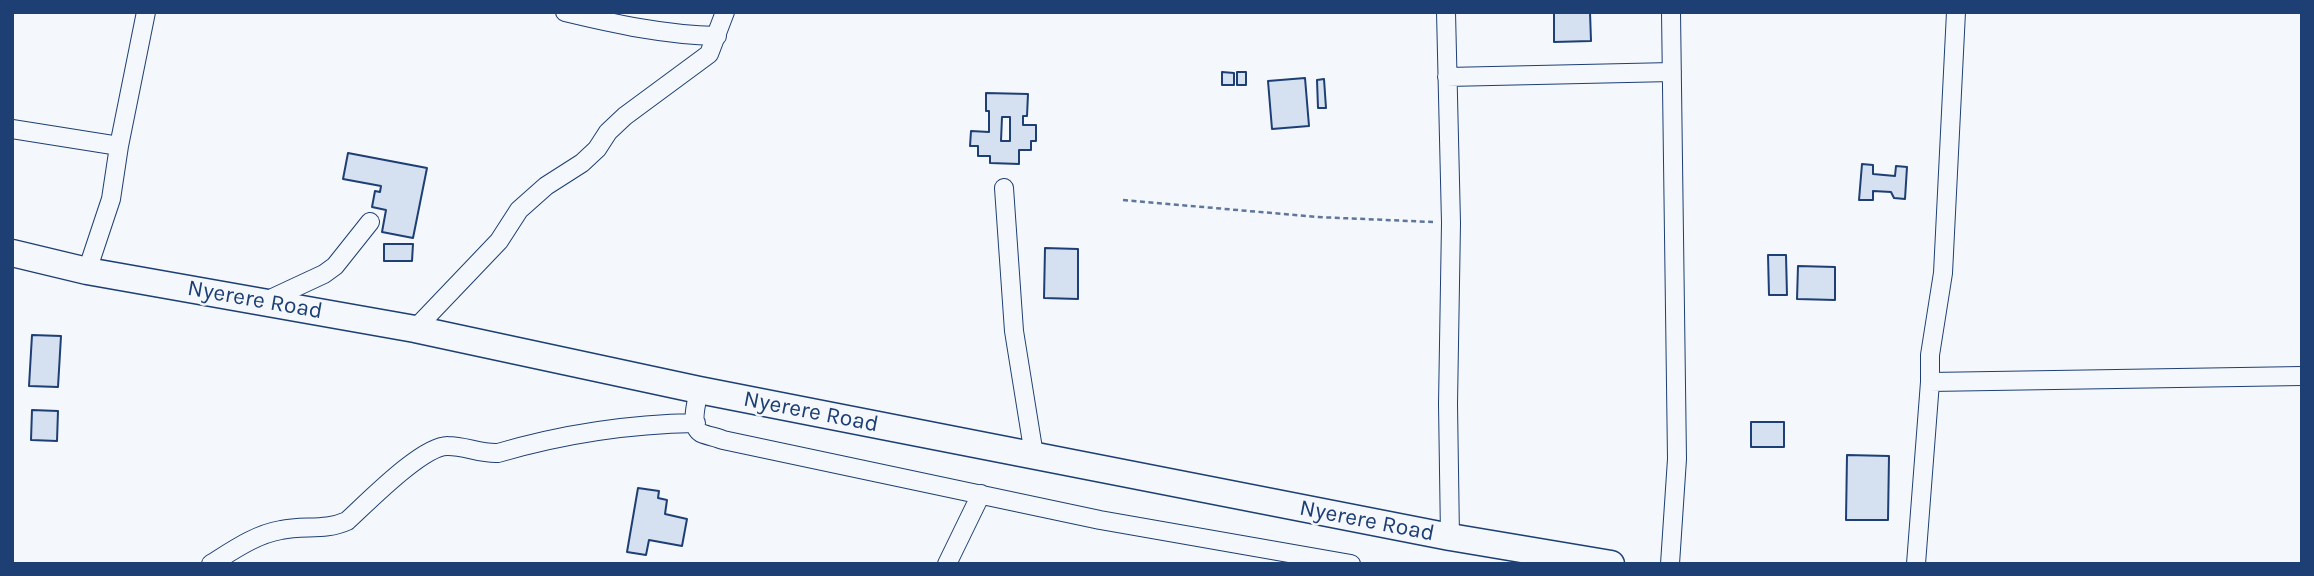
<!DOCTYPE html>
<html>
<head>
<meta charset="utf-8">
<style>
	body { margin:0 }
	#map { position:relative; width:2314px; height:576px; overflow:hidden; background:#f4f7fb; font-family:Karla,sans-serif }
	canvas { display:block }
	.frame { position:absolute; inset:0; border:14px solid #1d3f73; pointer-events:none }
</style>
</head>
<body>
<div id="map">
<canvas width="2314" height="576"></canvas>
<div class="frame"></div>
</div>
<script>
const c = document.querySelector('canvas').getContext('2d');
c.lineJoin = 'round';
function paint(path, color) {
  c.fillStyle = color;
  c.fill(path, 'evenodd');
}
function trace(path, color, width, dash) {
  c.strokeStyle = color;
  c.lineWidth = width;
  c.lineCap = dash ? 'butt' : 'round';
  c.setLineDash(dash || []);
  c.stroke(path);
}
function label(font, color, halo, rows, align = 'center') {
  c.font = font + ' Karla,sans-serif';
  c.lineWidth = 5;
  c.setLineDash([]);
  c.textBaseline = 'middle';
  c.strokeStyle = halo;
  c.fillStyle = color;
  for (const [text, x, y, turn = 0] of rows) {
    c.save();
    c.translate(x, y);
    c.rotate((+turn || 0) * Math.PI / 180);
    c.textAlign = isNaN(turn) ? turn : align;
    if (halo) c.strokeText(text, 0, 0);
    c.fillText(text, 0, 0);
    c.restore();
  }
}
const building = new Path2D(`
	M1554,12H1590L1591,41L1554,42Z
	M1222,72L1234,73V85H1222Z
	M1237,72H1246V85H1237Z
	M1305,78L1309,126L1272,129L1268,81Z
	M1324,79L1326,108H1318L1317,80Z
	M986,93L1028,94L1027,116H1023V125H1036V141H1031V150H1019V164L990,163V156H978V146H970L971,131L989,132V111H986ZM1002,117H1010V141H1001Z
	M348,153L427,168L413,238L382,232L386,210L372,207L375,191L380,192L381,186L343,179Z
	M1862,164L1873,165V174L1895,176L1896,166L1907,167L1905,199L1894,198L1891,192L1873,191V200H1859Z
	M384,244H413L412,261H384Z
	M1045,248L1078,249V299L1044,298Z
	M1768,255H1786L1787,295H1769Z
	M1798,266L1835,267V300L1797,299Z
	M32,335L61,336L58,387L29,386Z
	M32,410L58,411L57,441L31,440Z
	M1751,422H1784V447H1751Z
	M1847,455L1889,456L1888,520H1846Z
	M638,488L659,491L658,498L667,500L665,514L687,519L682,546L649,540L646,555L627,552Z`);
paint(building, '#d5e0f0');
trace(building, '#1d3f73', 2);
const minor = new Path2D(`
	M565,12C615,24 665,35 717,36
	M1446,12L1451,223L1448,404L1450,537
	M1447,77L1672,72
	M12,129L119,146
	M1004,188L1014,331L1034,455
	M87,271L111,199L119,146L146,12
	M266,301L324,274L335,266L370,222
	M415,329L499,241L519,210L546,186L582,163L597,149L608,132L625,116L709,54L725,12
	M1930,382L2302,376
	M699,390C697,401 689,426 701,433C708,436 716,437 723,440L1100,520L1351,564
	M211,564C232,551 256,534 281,530C304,525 325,531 347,521C367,503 423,445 448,446C465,446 481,454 498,453C563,434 628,424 696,423
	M947,564L981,494
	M1670,564L1677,459L1671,12
	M1916,564L1930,382V355L1943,273L1956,12`);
const highway = new Path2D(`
	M12,253L87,271L415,329L699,390L1450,537L1611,564`);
trace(minor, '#1d3f73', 20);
trace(highway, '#1d3f73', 29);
trace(new Path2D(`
	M1123,200L1317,217L1433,222`), '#5e769c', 2.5, [5, 3.5]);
trace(minor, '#f4f7fb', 18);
trace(highway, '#f4f7fb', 26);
label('23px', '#1d3f73', '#f4f7fb', [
	["Nyerere Road",255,300,10],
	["Nyerere Road",811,412,11],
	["Nyerere Road",1367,521,11]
]);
</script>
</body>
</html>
